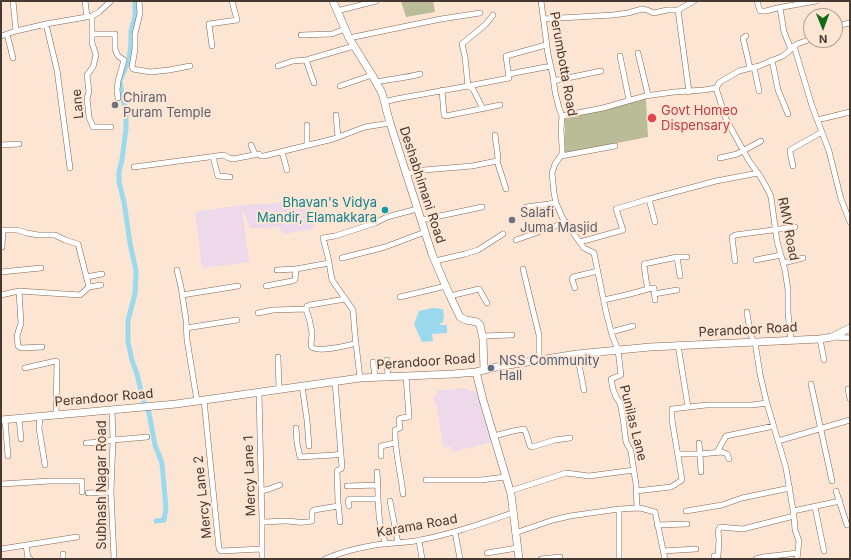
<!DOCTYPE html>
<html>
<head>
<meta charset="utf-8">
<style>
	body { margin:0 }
	#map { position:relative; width:851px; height:560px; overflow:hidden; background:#fde5d4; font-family:Inter,sans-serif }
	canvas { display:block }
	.frame { position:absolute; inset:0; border:2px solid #453931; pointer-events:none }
	.north { position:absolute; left:803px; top:8px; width:40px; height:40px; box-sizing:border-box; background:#fde5d4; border:1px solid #b3a093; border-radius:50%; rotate:179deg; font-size:11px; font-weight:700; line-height:16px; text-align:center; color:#453931 }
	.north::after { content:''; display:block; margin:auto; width:14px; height:18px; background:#0f6b15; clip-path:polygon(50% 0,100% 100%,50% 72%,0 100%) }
</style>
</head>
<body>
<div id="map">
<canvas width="851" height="560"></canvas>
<div class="frame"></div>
<div class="north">N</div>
</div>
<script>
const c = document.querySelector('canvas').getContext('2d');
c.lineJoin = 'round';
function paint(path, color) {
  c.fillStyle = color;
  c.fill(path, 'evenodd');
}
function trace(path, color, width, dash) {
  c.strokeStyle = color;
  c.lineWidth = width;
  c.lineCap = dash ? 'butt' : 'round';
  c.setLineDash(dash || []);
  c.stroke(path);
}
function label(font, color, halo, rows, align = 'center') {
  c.font = font + ' Inter,sans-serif';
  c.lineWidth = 4;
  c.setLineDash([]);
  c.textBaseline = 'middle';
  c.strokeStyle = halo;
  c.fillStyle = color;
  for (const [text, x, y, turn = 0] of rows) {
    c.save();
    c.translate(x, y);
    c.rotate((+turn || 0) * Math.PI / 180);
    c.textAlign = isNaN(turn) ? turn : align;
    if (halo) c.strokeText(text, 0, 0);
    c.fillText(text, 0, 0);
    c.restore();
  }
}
paint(new Path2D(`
	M309,196L314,229L283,234L279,227L250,228L242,208L249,262L202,268L195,212L241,205L277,203Z
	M463,388L473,391L482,397L493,442L452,452L451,447H443L437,408L433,397L437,394L436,391Z`), '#edd9e9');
paint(new Path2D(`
	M401,1H433L435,12L406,17Z
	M646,99L648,137L565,153V119Z`), '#babc97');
paint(new Path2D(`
	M432,308L443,309L444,315L443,322L439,325H447V333L432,334L433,341L422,342L414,324L419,311Z`), '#9bdaee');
trace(new Path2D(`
	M135,1V17L131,31V44L129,59L120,81L123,100L126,111V128L122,160L119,172V182L124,202L130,243L136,271L135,294L128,320V342L132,360L137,374L143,400L149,413L155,445L162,463L166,508L164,520L156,521`), '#9bdaee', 5);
const street = new Path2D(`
	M13,1L16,31
	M85,1L87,17
	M139,1L140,13L135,34V49L133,61L132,66L133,69L150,72L169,70L190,66
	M541,1L548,54L553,76L555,92L559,108L562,116L561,130L562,147V154L555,164L552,173L554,193L556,203L563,219L584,248L594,253L606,312L612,335L618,350L621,375L611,379L613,389L616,397L620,403L623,418L626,442L631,451L632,459L636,484L637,508
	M757,1L760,11H766L777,8L816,1
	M780,8L784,32L791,49
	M678,10L689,92
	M337,11L376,1
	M92,16V43L96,55L93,67L87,75L89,92L87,98L89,117L93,127H111
	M543,19L613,15L628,13L642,9L647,10L654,13L667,10H678L694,1
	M46,24L57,70L70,168
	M835,26L850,23
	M7,34L13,58
	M92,34H115V49L118,56L124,60L118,81L117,90L118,98
	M301,35L332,34L345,29
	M1,36L16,31L46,24L92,16L99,12L111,1
	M746,36L743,38L750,68
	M349,38L441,19L480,13
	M212,46L209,24L237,20L232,1
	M794,46L812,106L829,151L841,199L850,222
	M638,53L648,95
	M620,56L629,100
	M306,60L314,83
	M772,60L778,90L788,114
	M278,66L293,61L306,60L354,46
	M754,67L759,91
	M509,74L551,66
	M553,81L601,71
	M376,82C390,79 406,78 420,74
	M340,86L372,75
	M468,86L509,78L506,56L546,45
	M468,86L473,89L483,109
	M716,88L726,119L749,161L760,176L768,190L771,197L777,241L785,270L788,290V313L791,340
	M442,90L444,115L446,116L500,105
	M384,102L396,99L468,86L465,57L462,44L486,24L493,15
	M336,115L338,137
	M562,116L603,108L645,96L674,92L704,90L716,88L720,82L739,71L759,66L783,56L797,44L811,39
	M817,120L850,112
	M1,145L19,144
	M251,145L255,154
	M307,145V125
	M282,152L287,170
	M561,156L615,146
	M213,157L218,176L230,177
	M720,158L737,154L761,141
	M497,161L506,189
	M793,166L790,152V150L822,132
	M134,167L224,155L229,158L233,159L259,154L261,156H264L333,139L365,127L390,123
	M406,174L424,170L472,166L497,161L498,158L495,135
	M649,199L716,181L758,173
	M526,207L556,203
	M421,220L482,207
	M1,230H17L27,233L38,235H55L65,240L78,244L89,287L80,295L19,291L1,295
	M516,240L566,222
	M580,242L623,230L616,209L649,199L655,222
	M2,247L3,230
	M677,257L680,276
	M342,258L385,247L425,232
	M756,260L781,255
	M435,261L465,254L478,250L503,234
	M735,261L732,237L735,235L795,227
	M783,263L803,258
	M523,269L539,335V360
	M177,270L181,287L186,320L187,340L197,401
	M277,270L296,269L329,263
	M1,272L41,268
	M86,277L102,274
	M266,286L292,281L295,280L296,269
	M89,287L101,285
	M575,288L572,279L573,277L598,271
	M648,289L654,288L655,300
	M19,291L21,323L17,336L18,346L21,348L42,347
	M654,294L677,290
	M182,295L238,286
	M450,296L479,289L487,303
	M400,297L446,286
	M345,299L310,305L307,306L306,309C309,317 311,325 312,333C312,337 311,342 311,346C313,354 350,345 356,343
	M604,300L630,294L648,289L646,280L644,264L677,257H687
	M747,312C748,323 751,332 753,342
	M258,313L273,310L306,309
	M186,328L237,320
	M611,332L633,326
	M482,336L512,335
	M833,337L850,338
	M820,339L824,360
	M755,342L760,374L766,400L786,468L794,516L795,530L799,541L797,559
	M678,345L688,407
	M577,354L584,390
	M278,357L279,389
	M387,360L388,377
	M373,362L375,377
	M25,368L56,361L57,362L56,415
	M360,378L355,335L353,310L332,280L328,257L323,238L335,236L375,223L387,217L417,209
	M335,382L342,467L341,469L338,470L337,471L338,502L340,522
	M811,384L832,481
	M302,386L307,420L309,446
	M848,389L850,399
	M259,392L262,522V559
	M204,400L219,549L221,551L261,549
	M112,410L113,440L111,492L114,559
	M40,416L39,428L45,465
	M19,418L21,439
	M5,420L8,456
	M296,428L297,443L300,457L334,455L341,454
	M494,436L513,431L524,429L526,433L530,446L532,447L555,440L570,438
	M778,441L850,420
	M86,443L102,442L113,440L147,437
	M699,443L700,454L722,452L727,454L729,459
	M717,452L726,436L774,426
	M678,454H700L701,472
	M381,456V446L395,443
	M377,472C379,496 376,521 386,544
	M426,480H481L505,477
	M1,484L50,481H82V492
	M347,486L378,485
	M261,491L269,489L280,485
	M510,491L566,473L589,476L634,470
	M636,491L671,487L682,480L672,420V409L706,405H752L767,403
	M836,491L847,525
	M88,493L111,492
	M403,494C401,473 395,453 395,432V430L400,428L399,419L401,418L409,417L406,376
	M390,501L398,543
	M349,506L348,501L349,499H378
	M815,507L824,551
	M619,509V559
	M686,511L722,505L742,498L790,488
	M793,511L840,501
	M262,522C270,522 278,521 286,521C295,521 303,524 312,521V512L314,510L338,506
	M657,525L687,524
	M455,532L460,559
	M515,533L553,520L570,516L619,509L640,508L655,512L665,559
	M419,540L422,559
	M26,545L28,558L30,559
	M1,549L77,537
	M663,551L696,549
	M487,553L517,548
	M63,554V559
	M325,559C341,552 358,548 375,545C388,543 402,543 415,541C449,535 480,524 512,513
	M541,559L560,557
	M714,559V556H718L719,540L718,531L720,527L743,529L794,516
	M756,559L763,557L798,553`);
const secondary = new Path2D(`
	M333,1L349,38L372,75L382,93L390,123L432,254L450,296L460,317L466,320L477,322L480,325L483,339L484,370
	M476,372L483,400L511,494L519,559
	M1,420L176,404L360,378L453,374L476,372L496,367L577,354L650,347L820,339L832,337L850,328`);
trace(street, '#806653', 6);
trace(secondary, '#806653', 8);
trace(street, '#fff', 5);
trace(secondary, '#fff', 7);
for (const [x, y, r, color] of [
	[115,105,4,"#6b7280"],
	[652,118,5,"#e0444e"],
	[385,210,4,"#0f9aa8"],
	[512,220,4,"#6b7280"],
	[491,368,4,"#5c6f8a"]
]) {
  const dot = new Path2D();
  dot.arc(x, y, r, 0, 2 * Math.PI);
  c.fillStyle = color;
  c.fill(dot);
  trace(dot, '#fde5d4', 1.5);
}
label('13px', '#453931', '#fde5d4', [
	["Perumbotta Road",563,64,80],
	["Lane",78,104,-95],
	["Deshabhimani Road",422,185,72],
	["RMV Road",788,229,79],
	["Perandoor Road",748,330,-3],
	["Perandoor Road",426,362,-4],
	["Perandoor Road",104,398,-5],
	["Punilas Lane",633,423,76],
	["Mercy Lane 1",250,476,-92],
	["Subhash Nagar Road",102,485,-90],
	["Mercy Lane 2",203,497,-96],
	["Karama Road",417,526,-10]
]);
label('13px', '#5b616d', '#fde5d4', [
	["Chiram",123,98],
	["Puram Temple",123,113],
	["Salafi",520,213],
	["Juma Masjid",520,228]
], 'left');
label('13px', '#be3a42', '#fde5d4', [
	["Govt Homeo",661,111],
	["Dispensary",661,126]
], 'left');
label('13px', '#0d838f', '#fde5d4', [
	["Bhavan's Vidya",377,203],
	["Mandir, Elamakkara",377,218]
], 'right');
label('13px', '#4e5e75', '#fde5d4', [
	["NSS Community",499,361],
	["Hall",499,376]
], 'left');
</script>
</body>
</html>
